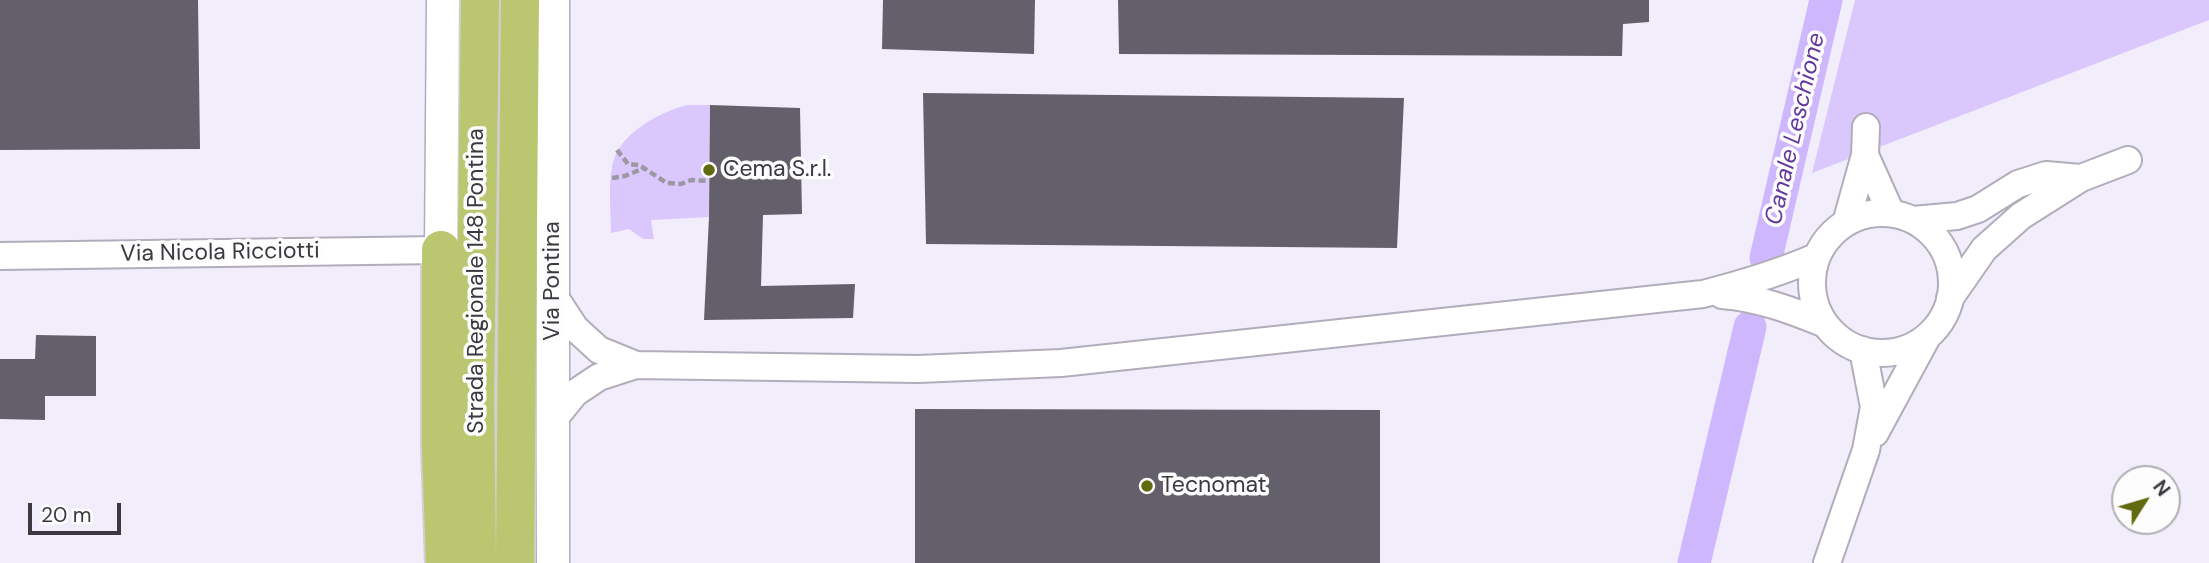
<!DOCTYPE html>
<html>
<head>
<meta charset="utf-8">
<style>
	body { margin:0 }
	#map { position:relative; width:2209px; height:563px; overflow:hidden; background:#f1edfb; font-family:"DM Sans",sans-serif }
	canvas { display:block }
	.north { position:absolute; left:2111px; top:465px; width:70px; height:70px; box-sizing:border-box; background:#fdfdfd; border:2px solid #afafb1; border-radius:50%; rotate:53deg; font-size:19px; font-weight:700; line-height:28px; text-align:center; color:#3b393f }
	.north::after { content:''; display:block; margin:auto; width:24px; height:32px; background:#616a0f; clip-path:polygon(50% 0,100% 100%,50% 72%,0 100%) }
	.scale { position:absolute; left:28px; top:503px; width:93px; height:32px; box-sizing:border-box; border:4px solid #3b393f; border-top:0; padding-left:9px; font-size:21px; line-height:24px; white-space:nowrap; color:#3b393f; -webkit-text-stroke:5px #fdfdfd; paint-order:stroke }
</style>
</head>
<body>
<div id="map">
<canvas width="2209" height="563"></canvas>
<div class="north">N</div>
<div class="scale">20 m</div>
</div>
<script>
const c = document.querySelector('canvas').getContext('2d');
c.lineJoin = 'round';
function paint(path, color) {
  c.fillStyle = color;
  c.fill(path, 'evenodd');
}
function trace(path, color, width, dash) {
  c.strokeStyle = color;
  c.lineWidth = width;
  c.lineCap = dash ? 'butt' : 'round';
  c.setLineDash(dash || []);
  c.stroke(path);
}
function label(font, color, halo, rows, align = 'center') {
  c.font = font + ' "DM Sans",sans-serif';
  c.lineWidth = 7;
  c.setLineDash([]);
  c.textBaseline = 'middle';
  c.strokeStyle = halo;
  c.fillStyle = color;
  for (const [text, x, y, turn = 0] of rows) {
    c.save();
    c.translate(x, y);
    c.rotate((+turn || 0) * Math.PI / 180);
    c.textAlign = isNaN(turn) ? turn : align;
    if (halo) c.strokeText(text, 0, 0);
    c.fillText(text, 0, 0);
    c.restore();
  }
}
paint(new Path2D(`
	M1855,0H2209V20L1812,173Z
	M688,105H710L709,217L651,220L654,239H643L629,229L611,233C611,213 608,187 612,167C617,135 658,112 688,105Z`), '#dac8fd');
trace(new Path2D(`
	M1766,258L1826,0
	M1694,563L1750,327`), '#cfb7fe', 33);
paint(new Path2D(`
	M0,0H198L200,149L0,150Z
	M883,0H1035L1034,54L882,49Z
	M1118,0H1649V22L1623,24L1622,56L1119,54Z
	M923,93L1404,98L1397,248L926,244Z
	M710,105L800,108L802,214L763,215L761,286L855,284L853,318L704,320L709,217Z
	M36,335L96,336V396H45V420L0,419V359H35Z
	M915,409L1380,410V563H915Z`), '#635f6b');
const minor = new Path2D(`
	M1865,155L1891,213
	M1812 283a70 70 0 1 1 140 0a70 70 0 1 1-140 0Z
	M1913,220L1957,216L1978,209L2018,184L2046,175L2081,178
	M1846,223L1865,155L1866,127
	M0,256L441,250
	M552,293L575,328L599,350L636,365
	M1722,295C1759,298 1791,310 1825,324
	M1950,298L1984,249L2021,216L2081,178L2128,160
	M553,420L575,393L599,377L636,365L918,369L1061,363L1703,294C1742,284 1779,273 1816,257
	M1875,433L1927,337
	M1827,563L1866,450L1874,407L1863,350`);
const tertiary = new Path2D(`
	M441,250L443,0
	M553,563V0`);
const trunk = new Path2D(`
	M441,250V447L445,563
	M477,563L475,397L480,0
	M515,563L520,0`);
trace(minor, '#b1adba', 30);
trace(tertiary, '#b1adba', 35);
trace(trunk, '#d0cfd1', 42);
trace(new Path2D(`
	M617,150L628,164L639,165L667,183L681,184L691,180L709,181
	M612,178L625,176L644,168`), '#9b98a2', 4.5, [7, 3.5]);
trace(minor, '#fff', 26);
trace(tertiary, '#fff', 32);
trace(trunk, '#bbc670', 38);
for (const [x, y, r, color] of [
	[709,170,7,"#616a0f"],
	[1147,486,7,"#616a0f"]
]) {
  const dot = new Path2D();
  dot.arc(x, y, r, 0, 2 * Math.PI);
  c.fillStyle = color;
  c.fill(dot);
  trace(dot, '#fdfdfd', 2.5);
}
label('23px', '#3b393f', '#fdfdfd', [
	["Cema S.r.l.",723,170],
	["Tecnomat",1161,486]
], 'left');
label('23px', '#3b393f', '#fdfdfd', [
	["Via Nicola Ricciotti",220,253,-1],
	["Strada Regionale 148 Pontina",477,281,-90],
	["Via Pontina",553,281,-90]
]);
label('italic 24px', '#64399d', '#fdfdfd', [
	["Canale Leschione",1796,129,-77]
]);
</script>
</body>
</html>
